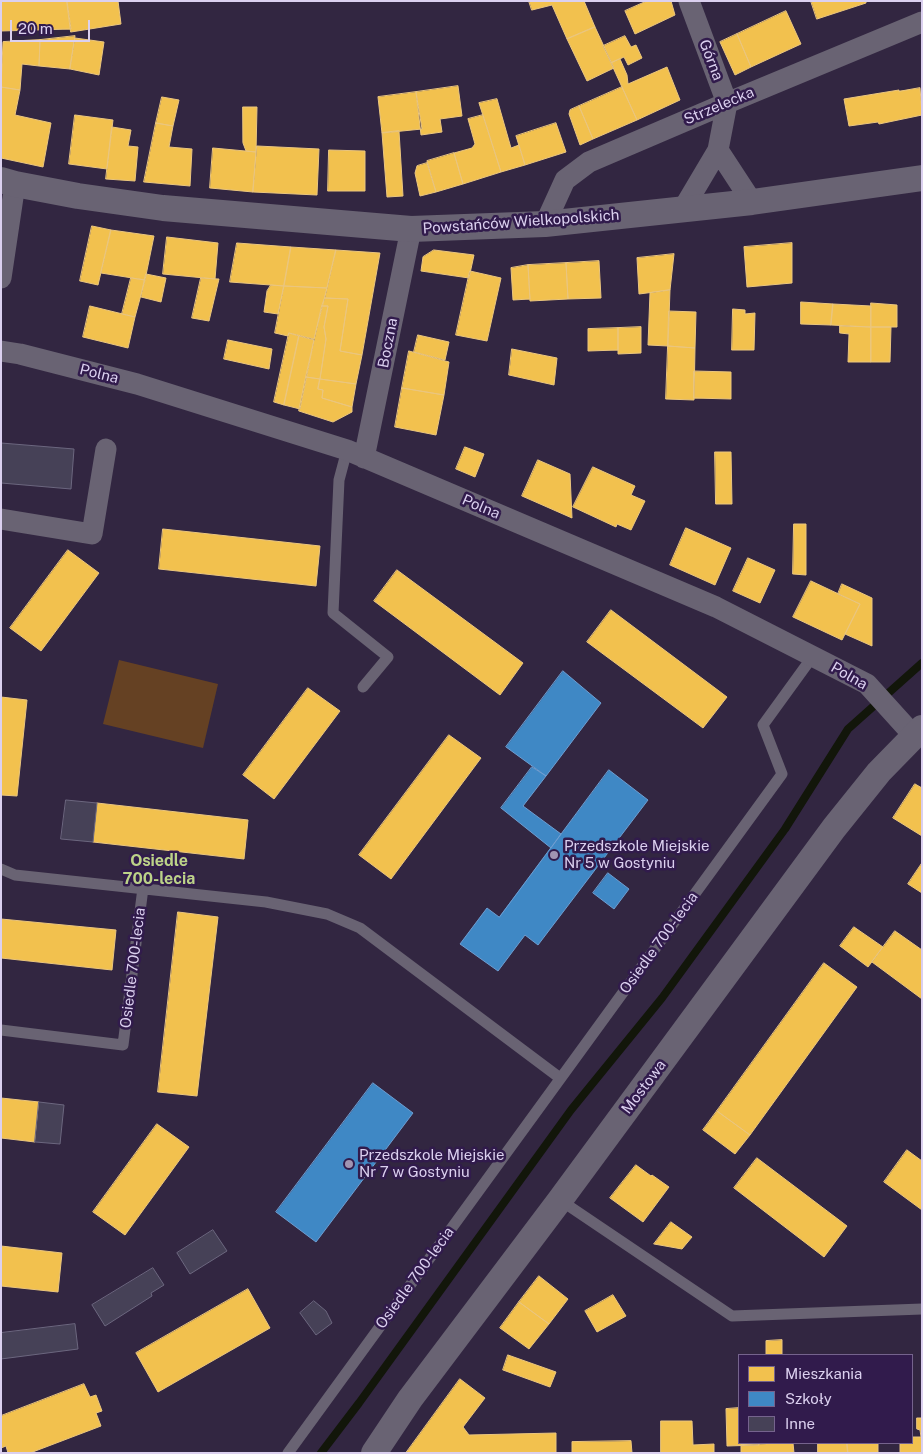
<!DOCTYPE html>
<html>
<head>
<meta charset="utf-8">
<style>
	body { margin:0 }
	#map { position:relative; width:923px; height:1454px; overflow:hidden; background:#322641; font-family:"Public Sans",sans-serif }
	canvas { display:block }
	.frame { position:absolute; inset:0; border:2px solid #dbd0ef; pointer-events:none }
	.legend { position:absolute; left:738px; top:1354px; width:175px; height:90px; box-sizing:border-box; background:#311b4c; border:1px solid #75638d; margin:0; padding:6px 9px; list-style:none; font-size:15px; color:#dbd0ef }
	.legend li { display:flex; align-items:center; gap:10px; height:25px }
	.legend b { width:25px; border:1px solid #75638d }
	.scale { position:absolute; left:10px; top:20px; width:80px; height:22px; box-sizing:border-box; border:2px solid #dbd0ef; border-top:0; padding-left:6px; font-size:15px; line-height:18px; white-space:nowrap; color:#dbd0ef; -webkit-text-stroke:4px #311b4c; paint-order:stroke }
</style>
</head>
<body>
<div id="map">
<canvas width="923" height="1454"></canvas>
<div class="frame"></div>
<ul class="legend">
<li><b style="height:14px;background:#f2c14e"></b>Mieszkania</li>
<li><b style="height:14px;background:#3f88c5"></b>Szkoły</li>
<li><b style="height:14px;background:#464157"></b>Inne</li>
</ul>
<div class="scale">20 m</div>
</div>
<script>
const c = document.querySelector('canvas').getContext('2d');
c.lineJoin = 'round';
function paint(path, color) {
  c.fillStyle = color;
  c.fill(path, 'evenodd');
}
function trace(path, color, width, dash) {
  c.strokeStyle = color;
  c.lineWidth = width;
  c.lineCap = dash ? 'butt' : 'round';
  c.setLineDash(dash || []);
  c.stroke(path);
}
function label(font, color, halo, rows, align = 'center') {
  c.font = font + ' "Public Sans",sans-serif';
  c.lineWidth = 5;
  c.setLineDash([]);
  c.textBaseline = 'middle';
  c.strokeStyle = halo;
  c.fillStyle = color;
  for (const [text, x, y, turn = 0] of rows) {
    c.save();
    c.translate(x, y);
    c.rotate((+turn || 0) * Math.PI / 180);
    c.textAlign = isNaN(turn) ? turn : align;
    if (halo) c.strokeText(text, 0, 0);
    c.fillText(text, 0, 0);
    c.restore();
  }
}
paint(new Path2D(`
	M119,660L218,684L203,748L103,724Z`), '#654123');
const homes = new Path2D(`
	M1,1H67L71,29L1,31Z
	M67,1H118L121,24L71,32Z
	M529,1H584L595,27L567,39L552,5L532,10Z
	M647,1H671L675,15L635,34L625,11Z
	M811,1H866V3L817,19Z
	M786,11L801,44L751,67L737,34Z
	M595,27L614,68L587,81L567,39Z
	M737,34L751,67L735,75L720,42Z
	M75,36L70,69L39,66L40,40Z
	M625,36L631,47L636,45L642,58L628,65L624,57L611,63L603,46Z
	M75,38L104,42L99,75L70,69Z
	M40,40L39,66L22,64L20,90L1,87L3,42Z
	M620,59L627,75L628,84L667,67L680,100L637,120L611,63Z
	M458,86L462,116L440,119L442,132L421,135L416,92Z
	M1,87L20,90L15,115L51,123L43,167L1,158Z
	M622,87L637,120L593,139L579,106Z
	M920,88L922,115L879,124L878,122L849,126L844,99L899,90V91Z
	M416,92L422,129L382,133L378,97Z
	M162,97L179,100L173,126L156,123Z
	M497,99L511,148L519,145L525,165L501,172L479,103Z
	M579,106L593,139L580,145L569,114L570,110Z
	M243,107H257L256,152L246,151L243,143Z
	M75,115L113,120L107,169L69,164Z
	M483,115L501,172L463,184L454,153L472,148L475,144L468,119Z
	M156,123L173,126L169,147L192,149L190,186L144,182Z
	M556,123L566,152L525,165L516,136Z
	M112,127L131,130L128,146L138,147L135,181L106,179Z
	M399,131L403,196L387,197L382,133Z
	M257,146L319,149L317,195L253,192Z
	M213,148L256,152L253,192L210,188Z
	M329,150L365,151V191H328Z
	M454,153L463,184L436,192L427,161Z
	M427,163L436,192L420,196L415,173L417,166Z
	M92,226L111,230L98,285L80,281Z
	M111,230L154,236L145,280L101,273Z
	M167,237L218,243L215,279L163,274Z
	M237,243L291,247L284,286L230,282Z
	M792,243V283L747,287L744,247Z
	M291,247L336,250L327,288L284,286Z
	M336,250L380,253L362,355L340,351L348,299L325,298Z
	M434,250L474,255L469,278L421,271L423,257Z
	M674,254L670,290L639,294L637,258Z
	M599,261L601,298L568,299L566,263Z
	M566,263L568,299L530,301L528,265Z
	M528,265L530,299L513,300L511,268Z
	M470,271L501,278L487,341L456,335Z
	M146,274L166,278L161,302L141,297Z
	M131,278L145,280L135,317L122,314Z
	M201,278L219,279L209,321L192,318Z
	M271,285L284,286L278,314L264,312L267,291Z
	M284,286L327,288L314,339L289,333L288,336L275,333Z
	M670,290L668,346L648,345L650,293Z
	M325,298L348,299L340,351L362,355L356,384L320,379L326,339L324,327L328,306H322Z
	M801,302L833,304L831,325L801,324Z
	M871,303L897,305V327H871Z
	M833,304L871,306V327L831,325Z
	M90,306L135,317L128,348L83,337Z
	M322,306H328L324,327L326,339L320,379L306,377Z
	M733,309L745,310V314L755,313L754,350H732Z
	M669,311L696,312L695,348L668,346Z
	M840,326L871,327V362H848L849,334L840,333Z
	M641,327V353L618,354V328Z
	M871,327H891L890,362H871Z
	M618,328V350L588,351V329Z
	M289,333L299,336L284,405L274,402Z
	M418,335L449,342L445,360L414,352Z
	M299,336L314,340L300,409L284,405Z
	M228,340L272,349L269,369L224,359Z
	M668,346L695,348L694,400L666,399Z
	M512,349L557,358L554,385L509,375Z
	M409,351L449,362L444,395L402,388Z
	M694,371L731,372V399L694,398Z
	M306,377L320,379L318,389L323,390L322,398L352,407V412L333,422L299,411Z
	M320,379L356,384L352,407L322,398L323,390L318,389Z
	M402,388L444,395L436,435L395,427Z
	M465,447L484,454L475,477L456,469Z
	M715,452H731L732,504H716Z
	M538,460L570,474L572,518L522,496Z
	M593,467L635,486L631,495L645,501L631,530L617,524L616,527L573,507Z
	M794,524H806V575L793,574Z
	M686,528L731,548L715,585L670,565Z
	M163,529L320,546L316,586L159,569Z
	M68,550L99,573L41,651L10,628Z
	M748,558L775,570L760,603L733,591Z
	M397,570L523,663L500,695L374,601Z
	M811,581L860,604L842,640L793,617Z
	M842,584L872,598V646L845,634L860,604L838,594Z
	M611,610L727,697L703,728L587,642Z
	M308,688L340,711L274,799L243,775Z
	M1,697L27,700L17,796L1,795Z
	M449,735L481,758L391,879L359,855Z
	M915,784L922,788V836L893,818Z
	M97,803L248,820L244,859L93,842Z
	M922,863V893L908,884Z
	M178,912L218,917L197,1096L158,1092Z
	M1,919L116,930L112,970L1,958Z
	M854,927L883,947L868,967L840,946Z
	M895,931L922,950V999L872,962Z
	M824,963L857,987L750,1135L717,1111Z
	M1,1098L39,1102L35,1142L1,1138Z
	M717,1111L750,1135L735,1154L703,1130Z
	M157,1124L189,1147L125,1235L93,1212Z
	M907,1150L922,1161V1210L884,1182Z
	M757,1158L847,1226L824,1257L734,1188Z
	M636,1165L651,1176L652,1175L669,1187L643,1222L610,1198Z
	M671,1222L692,1237L682,1249L654,1244Z
	M1,1246L62,1253L58,1292L1,1286Z
	M539,1276L568,1299L549,1324L519,1302Z
	M248,1289L270,1328L158,1392L136,1353Z
	M613,1295L626,1316L597,1332L585,1311Z
	M519,1302L549,1324L529,1349L500,1328Z
	M782,1340V1355H766V1341Z
	M508,1355L556,1372L550,1387L503,1370Z
	M460,1379L485,1398L463,1427L469,1435L556,1433V1453H406Z
	M84,1384L90,1397L96,1395L102,1411L96,1413L101,1426L30,1453H8L6,1446L1,1448V1416Z
	M739,1408V1443H759V1445L727,1446L726,1409Z
	M917,1418H922V1453H900V1443H912V1437H921L920,1430L917,1429Z
	M661,1421H692L693,1445L714,1444V1453H661Z
	M631,1441L632,1453H572V1442Z
	M793,1443L794,1453H741V1445Z
	M818,1443H847L848,1453H818Z
	M847,1443H878V1453H848Z`);
paint(homes, '#f2c14e');
trace(homes, '#ebc67e', 1);
const schools = new Path2D(`
	M563,671L601,703L546,776L506,747Z
	M532,767L546,776L523,806L561,834L551,848L501,808Z
	M609,770L648,800L538,945L525,935L498,971L460,944L487,908L499,917Z
	M608,873L629,889L614,909L593,893Z
	M373,1083L413,1113L316,1242L276,1212Z`);
paint(schools, '#3f88c5');
trace(schools, '#6e9ed2', 1);
trace(new Path2D(`
	M321,1453L359,1403L571,1110L662,998L785,829L848,729L922,663`), '#12160a', 8);
const building = new Path2D(`
	M1,443L74,449L71,489L1,483Z
	M66,800L97,803L93,842L61,839Z
	M39,1102L64,1105L60,1144L35,1142Z
	M213,1230L227,1251L190,1274L177,1253Z
	M153,1268L164,1285L151,1293L152,1296L105,1326L92,1305Z
	M314,1301L326,1311L332,1323L316,1335L300,1313Z
	M75,1324L78,1349L1,1359V1333Z`);
paint(building, '#464157');
trace(building, '#6c677f', 1);
trace(new Path2D(`
	M347,450L339,480L333,613L388,657L363,687
	M1,869L15,875L266,902L327,914L360,928L560,1078
	M1,1030L123,1045L143,888
	M560,1200L732,1316L922,1309
	M288,1453L782,774L763,725L813,656`), '#696373', 11);
trace(new Path2D(`
	M718,150L752,202
	M683,209L718,150L727,103L689,1
	M545,224L565,180L589,162L727,103L922,22
	M1,278L15,184
	M1,351L20,354L137,384L347,450L716,607L867,684L914,736
	M364,458L411,229
	M1,519L92,534L106,449`), '#696373', 21);
trace(new Path2D(`
	M1,180L15,184L78,196L163,208L411,229L545,224L752,202L922,178
	M374,1453L410,1399L560,1200L834,828L879,772L922,728`), '#696373', 26);
for (const [x, y, r, color] of [
	[554,855,5,"#a094b2"],
	[349,1164,5,"#a094b2"]
]) {
  const dot = new Path2D();
  dot.arc(x, y, r, 0, 2 * Math.PI);
  c.fillStyle = color;
  c.fill(dot);
  trace(dot, '#311b4c', 2);
}
label('15px', '#dbd0ef', '#311b4c', [
	["Górna",711,60,69],
	["Strzelecka",719,106,-23],
	["Powstańców Wielkopolskich",521,222,-4],
	["Boczna",388,343,-79],
	["Polna",99,374,14],
	["Polna",481,507,23],
	["Polna",849,676,30],
	["Osiedle 700-lecia",659,943,-54],
	["Osiedle 700-lecia",133,968,-83],
	["Mostowa",644,1087,-53],
	["Osiedle 700-lecia",415,1278,-54]
]);
label('15px', '#dbd0ef', '#311b4c', [
	["Przedszkole Miejskie",564,846],
	["Nr 5 w Gostyniu",564,863],
	["Przedszkole Miejskie",359,1155],
	["Nr 7 w Gostyniu",359,1172]
], 'left');
label('bold 16px', '#bcd288', '#311b4c', [
	["Osiedle",159,861],
	["700-lecia",159,879]
]);
</script>
</body>
</html>
